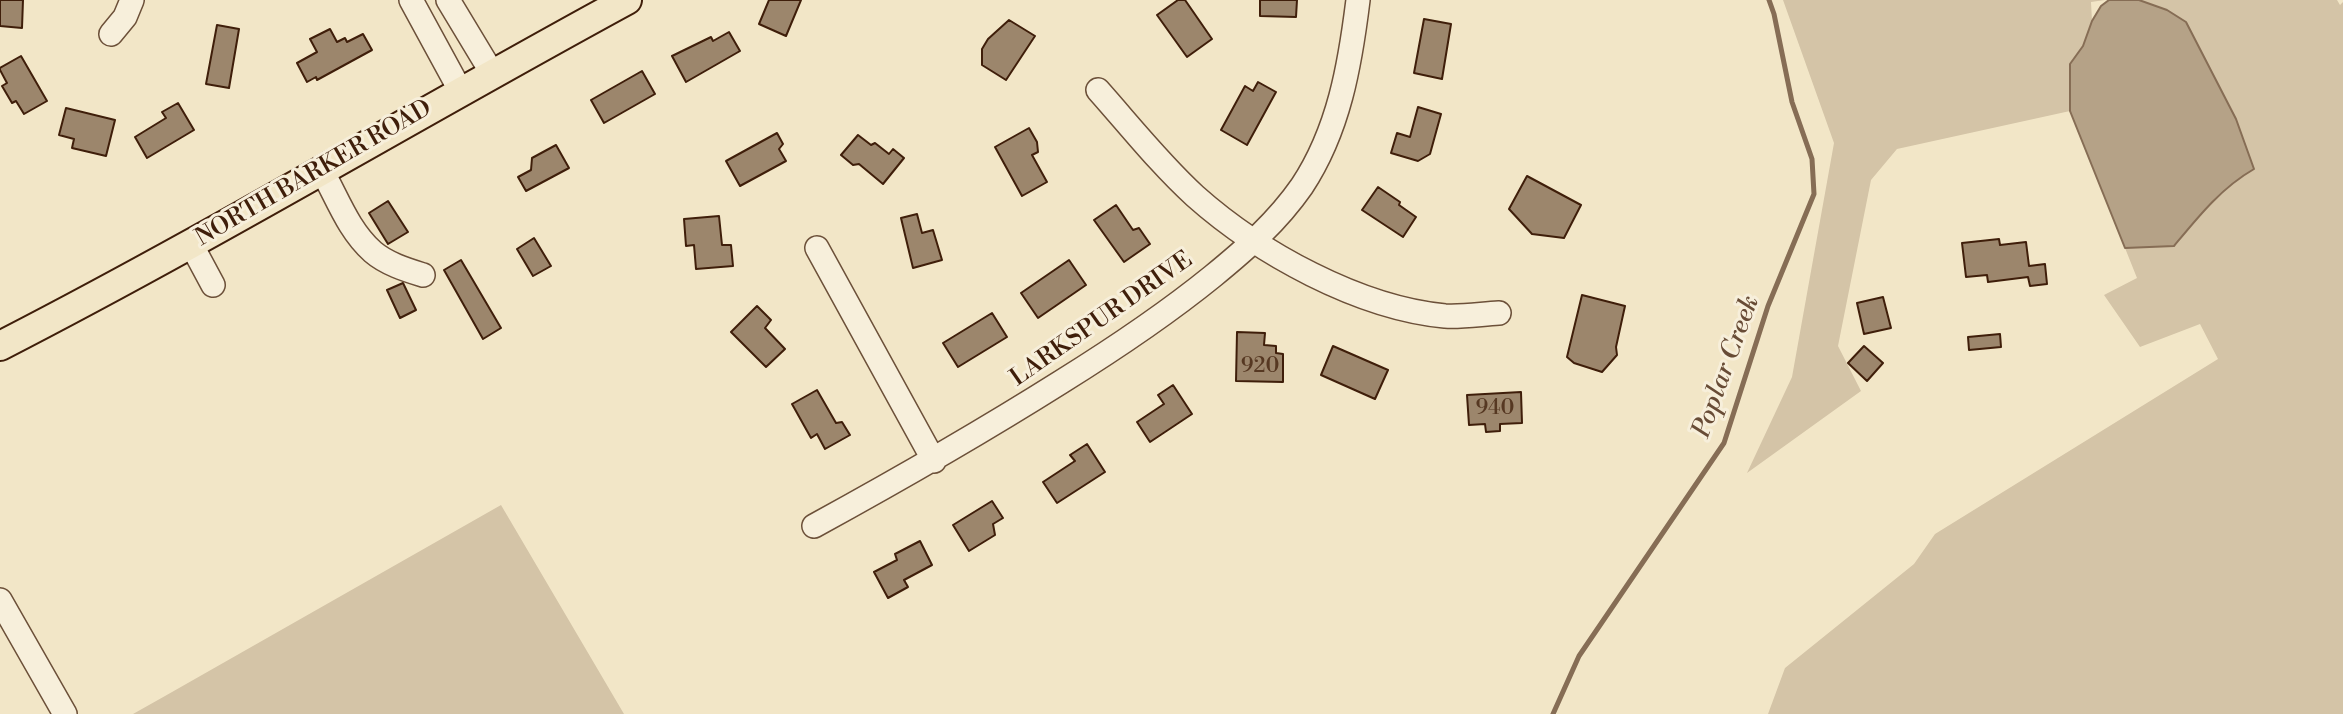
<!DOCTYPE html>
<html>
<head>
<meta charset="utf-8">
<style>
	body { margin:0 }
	canvas { display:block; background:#f2e6c7 }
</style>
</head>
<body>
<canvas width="2343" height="714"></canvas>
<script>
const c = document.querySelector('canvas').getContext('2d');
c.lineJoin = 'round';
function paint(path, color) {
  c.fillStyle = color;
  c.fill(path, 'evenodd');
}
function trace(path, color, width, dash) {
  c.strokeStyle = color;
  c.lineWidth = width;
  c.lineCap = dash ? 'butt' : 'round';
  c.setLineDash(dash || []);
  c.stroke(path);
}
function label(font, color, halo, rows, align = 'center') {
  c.font = font + ' "Libre Bodoni",serif';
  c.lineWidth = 6;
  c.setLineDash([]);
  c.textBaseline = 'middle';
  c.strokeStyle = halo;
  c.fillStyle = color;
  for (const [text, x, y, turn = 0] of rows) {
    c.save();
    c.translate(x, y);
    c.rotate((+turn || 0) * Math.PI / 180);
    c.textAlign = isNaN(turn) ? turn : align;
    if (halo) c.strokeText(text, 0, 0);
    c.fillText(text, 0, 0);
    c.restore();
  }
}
paint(new Path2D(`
	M1783,0H2105L2091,2L2092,21L2083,46L2070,64V111L1897,149L1871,180L1838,346L1861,391L1747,473L1792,377L1834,143Z
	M2139,0H2337L2340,5L2343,2V714H1768L1785,668L1914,564L1935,534L2218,359L2200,324L2140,347L2104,295L2137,278L2125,248L2174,246L2209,204L2240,177L2167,10Z
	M501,505L624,714H133L165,696Z`), '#d4c4a7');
const water = new Path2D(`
	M2109,0H2139L2167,10L2186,22L2236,119L2254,169C2221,188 2198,217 2174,246L2125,248L2070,111V64L2083,46L2092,21L2101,6Z`);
paint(water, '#b5a287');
trace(water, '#866d55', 2);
trace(new Path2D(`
	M1553,714L1579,656L1724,443L1768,306L1814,194L1812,159L1792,102L1774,14L1769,0`), '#866d55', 5);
const building = new Path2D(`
	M0,0H23L22,28L0,26Z
	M769,0H801L786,36L759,24Z
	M1178,0H1185L1212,39L1187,57L1157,15Z
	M1260,0H1297L1296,17L1260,16Z
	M1424,19L1451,24L1442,79L1414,73Z
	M1009,20L1035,36L1006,80L982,65V49L988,39Z
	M217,25L239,29L229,88L206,84Z
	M330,29L337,42L345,38L347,42L363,34L372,50L317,80L316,77L307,82L297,63L317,52L310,39Z
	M729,32L740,51L686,82L672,56L711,37L713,41Z
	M21,56L47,101L24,114L16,101L12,103L2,86L7,83L0,70V68Z
	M642,71L655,94L604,123L591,100Z
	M1258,82L1276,92L1247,145L1221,130L1245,86L1253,91Z
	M178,103L194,130L147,158L135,137L166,118L162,112Z
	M1418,107L1441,114L1430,154L1418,161L1391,153L1397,133L1410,137Z
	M66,108L115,120L106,156L72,148L74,139L59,135Z
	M1029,128L1037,142L1038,152L1032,155L1047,182L1022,196L995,147Z
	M777,133L783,144L779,149L786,161L740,186L726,161Z
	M858,135L871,145L875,143L889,154L893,149L904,158L883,184L859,164L853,165L841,155Z
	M556,145L569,168L526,191L518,177L531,170L532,158Z
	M1527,176L1581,205L1564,238L1532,234L1509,209Z
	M1378,187L1400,202L1399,205L1416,217L1403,237L1362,210Z
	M388,201L408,232L388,244L369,213Z
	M1116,205L1133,230L1139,228L1150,244L1124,262L1094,220Z
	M917,214L922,233L933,230L942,260L913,268L901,218Z
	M719,216L722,245H731L733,266L696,269L694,245L686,246L684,219Z
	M534,238L551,266L533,276L517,249Z
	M1999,239L2000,245L2026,242L2029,266L2045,264L2047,284L2030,286L2028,277L1988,282L1987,275L1966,277L1962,243Z
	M461,260L501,328L483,339L444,270Z
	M1069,260L1086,285L1038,318L1021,293Z
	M403,283L416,310L400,318L387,290Z
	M1582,295L1625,306L1616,347L1617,355L1602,372L1574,363L1567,357Z
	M1883,297L1891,328L1864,334L1857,303Z
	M757,306L771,320L765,328L785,349L766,367L731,332Z
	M992,313L1007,337L958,367L943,343Z
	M1237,332L1265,333L1264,345L1276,346V353L1283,354V382L1236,381Z
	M2000,334L2001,347L1969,350L1968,337Z
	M1333,346L1388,370L1375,399L1321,375Z
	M1864,346L1883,363L1867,381L1848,363Z
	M1173,385L1192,414L1150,442L1137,422L1164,404L1158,395Z
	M817,390L836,423L842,422L850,435L825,449L817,434L811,438L792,404Z
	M1521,392L1522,423L1500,424V431L1486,432L1485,424L1469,425L1467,395Z
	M1087,444L1105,472L1057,503L1043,482L1075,461L1070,455Z
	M992,501L1003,518L993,524L995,535L969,551L953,525Z
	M920,541L932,565L904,580L908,587L888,598L874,572L897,560L895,554Z`);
paint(building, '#9c866c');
trace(building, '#3f1e0a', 2);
const minor = new Path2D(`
	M411,0L460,90
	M448,0L492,73
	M111,34L125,17L132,0
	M1098,90C1130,126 1160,164 1195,196C1259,253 1359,308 1445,316C1463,317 1481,314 1499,313
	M321,169C337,197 348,230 373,252C387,264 407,270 423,275
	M191,244L213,285
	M817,248L934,461
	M814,526C898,480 980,433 1061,382C1114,349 1165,315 1213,276C1246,249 1277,222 1302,186C1339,130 1350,65 1358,0
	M0,600L65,714`);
const major = new Path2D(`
	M0,346C212,237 417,114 627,0`);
trace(minor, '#6c5039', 26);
trace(major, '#3f1e0a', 32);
trace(minor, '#f7efdb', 23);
trace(major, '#f2e6c7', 28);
label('21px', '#563822', null, [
	["920",1260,367],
	["940",1495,409]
]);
label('24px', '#3f1e0a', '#f7efdb', [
	["NORTH BARKER ROAD",314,174,-30],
	["LARKSPUR DRIVE",1102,320,-35]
]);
label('italic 26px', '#684c36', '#f7efdb', [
	["Poplar Creek",1727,367,-70]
]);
</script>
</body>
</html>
